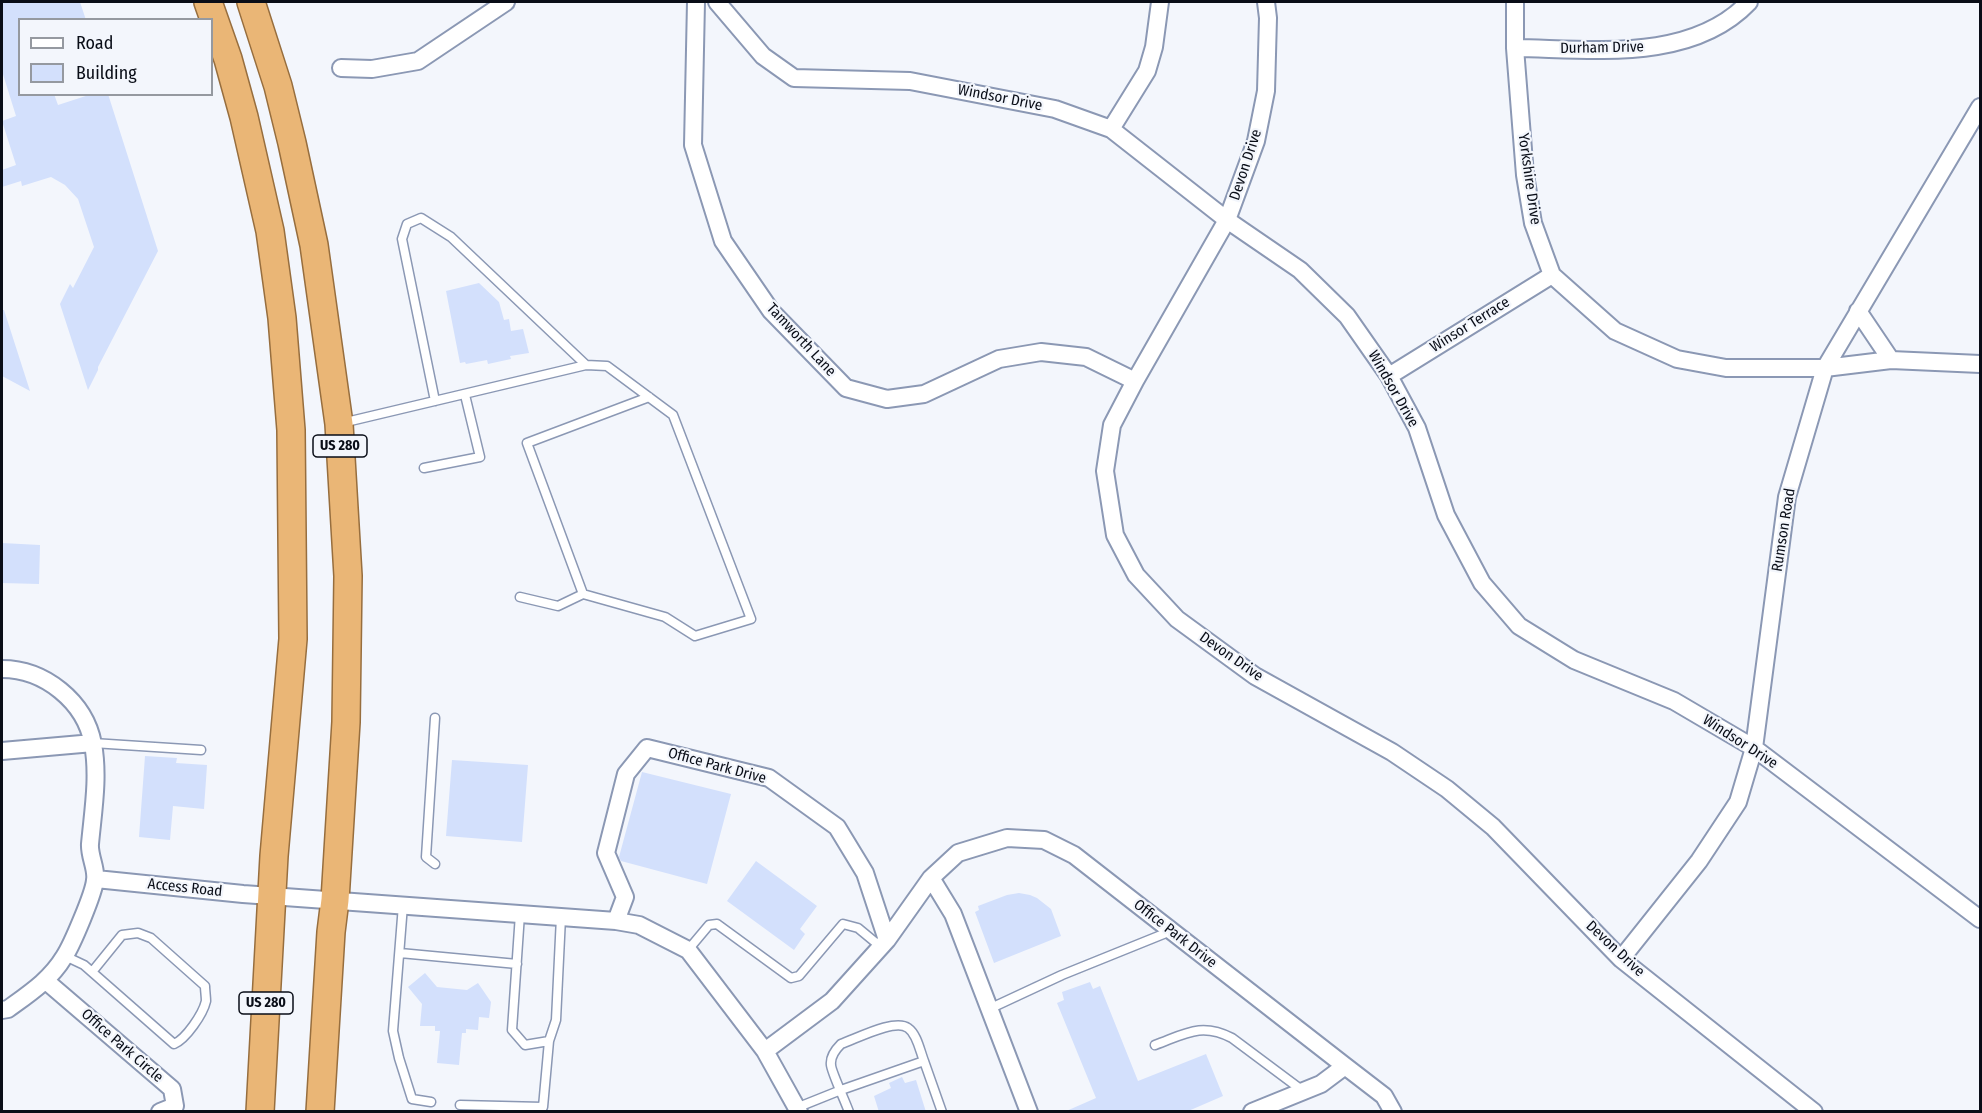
<!DOCTYPE html>
<html>
<head>
<meta charset="utf-8">
<style>
	body { margin:0 }
	#map { position:relative; width:1982px; height:1113px; overflow:hidden; background:#f3f6fc; font-family:"Fira Sans Condensed",sans-serif }
	canvas { display:block }
	.frame { position:absolute; inset:0; border:3px solid #090d17; pointer-events:none }
	.legend { position:absolute; left:18px; top:18px; width:195px; height:78px; box-sizing:border-box; background:#f3f6fc; border:2px solid #9599a0; margin:0; padding:8px 10px; list-style:none; font-size:18px; color:#090d17 }
	.legend li { display:flex; align-items:center; gap:12px; height:30px }
	.legend b { width:30px; border:2px solid #9599a0 }
</style>
</head>
<body>
<div id="map">
<canvas width="1982" height="1113"></canvas>
<div class="frame"></div>
<ul class="legend">
<li><b style="height:8px;background:#fff"></b>Road</li>
<li><b style="height:16px;background:#d3e0fc"></b>Building</li>
</ul>
</div>
<script>
const c = document.querySelector('canvas').getContext('2d');
c.lineJoin = 'round';
function paint(path, color) {
  c.fillStyle = color;
  c.fill(path, 'evenodd');
}
function trace(path, color, width, dash) {
  c.strokeStyle = color;
  c.lineWidth = width;
  c.lineCap = dash ? 'butt' : 'round';
  c.setLineDash(dash || []);
  c.stroke(path);
}
function label(font, color, halo, rows, align = 'center') {
  c.font = font + ' "Fira Sans Condensed",sans-serif';
  c.lineWidth = 4.5;
  c.setLineDash([]);
  c.textBaseline = 'middle';
  c.strokeStyle = halo;
  c.fillStyle = color;
  for (const [text, x, y, turn = 0] of rows) {
    c.save();
    c.translate(x, y);
    c.rotate((+turn || 0) * Math.PI / 180);
    c.textAlign = isNaN(turn) ? turn : align;
    if (halo) c.strokeText(text, 0, 0);
    c.fillText(text, 0, 0);
    c.restore();
  }
}
paint(new Path2D(`
	M2,2H80L86,20H20V94H54L58,105L92,94H108L158,251L98,367V370L88,390L60,304L70,284L73,288L94,247L78,199L65,185L51,177L22,186L21,181L2,187V170L16,165L2,121L16,116L2,71Z
	M479,283L499,302L504,320L509,319L511,331L523,329L529,353L510,356L511,359L488,364L487,360L466,364L465,362L460,363L446,291Z
	M2,310H4L30,391L2,376Z
	M2,543L40,545L39,584L2,583Z
	M145,756L177,758L176,763L207,765L204,809L173,806L170,840L139,837Z
	M452,760L528,765L522,842L446,836Z
	M642,772L731,794L707,884L621,861L619,857Z
	M756,861L817,906L800,929L805,934L794,950L727,901Z
	M1019,893L1030,895L1037,898L1051,909L1061,936L994,963L975,912L979,910L978,906L1007,895Z
	M425,973L437,987L467,990L478,983L491,1002L489,1018L479,1017L478,1030L466,1029V1033H462L459,1065L437,1063L440,1031H435V1026H420L422,1004L408,987Z
	M1090,982L1093,989L1100,986L1138,1081L1206,1054L1223,1096L1186,1112H1064L1096,1098L1057,1003L1064,1000L1062,992Z
	M902,1077L905,1083L916,1080L926,1112H879L874,1096L891,1088L889,1083Z`), '#d3e0fc');
const service = new Path2D(`
	M435,401L402,239L407,224L421,218L451,237L586,365
	M342,423L586,365L607,366L673,415L751,619L695,636L665,617L583,594L558,606L520,597
	M424,468L480,457L465,395
	M583,594L527,443L649,397
	M93,743L201,750
	M435,864L426,857L435,718
	M403,905L393,1031L399,1058L412,1099L431,1102
	M520,914L512,1030L525,1045L549,1041L556,1020L561,917
	M688,950L709,925L717,924L791,978L799,976L843,924L858,928L881,947
	M400,953L517,964
	M65,956L84,965L174,1044C186,1039 203,1014 206,1001C206,997 205,990 205,986L151,938L138,933L122,935L92,972
	M989,1009L1062,975L1171,931
	M1155,1045C1185,1034 1201,1022 1232,1038L1303,1091
	M924,1061L942,1112
	M460,1105L543,1107L549,1041
	M796,1108L841,1090L924,1061C920,1051 917,1034 908,1028C895,1018 856,1039 841,1044C836,1049 830,1057 831,1065C831,1071 846,1103 849,1112`);
const minor = new Path2D(`
	M696,2L693,145L723,241L771,311L846,388L887,399L924,394L999,359L1041,352L1086,357L1135,381
	M717,2L763,56L794,78L910,81L1055,109L1111,129L1227,220L1300,270L1347,316L1389,376L1417,428L1446,515L1482,583L1519,626L1574,660L1674,701L1754,748L1980,919
	M1266,2L1268,18L1266,91L1256,141L1227,220L1135,381L1112,425L1105,471L1115,535L1136,575L1177,619L1255,676L1392,752L1447,789L1493,827L1621,959L1814,1112
	M1515,2V48L1525,175L1533,223L1552,275L1615,331L1677,359L1726,368H1825L1891,360L1980,364
	M1515,48C1592,49 1691,63 1749,2
	M341,68L372,69L418,61L506,2
	M1111,129L1147,71L1154,47L1160,2
	M1858,311L1891,360
	M1389,376L1552,275
	M2,669C44,669 85,701 93,744C99,777 93,811 90,844C89,856 97,869 95,880C94,893 72,945 64,957C50,980 30,993 8,1009L2,1010
	M2,751L93,743
	M931,878L953,914L1029,1112
	M96,879L243,894L616,921L639,925L688,950L765,1051L799,1112
	M616,921L625,897L606,853L626,774L647,748L769,778L837,827L865,873L887,940
	M1621,959L1699,861L1738,802L1754,748L1787,497L1825,368L1980,107
	M46,981L172,1089L175,1106L160,1112
	M765,1051L832,1001L887,940L931,878L958,853L1007,838L1044,840L1074,855L1345,1066L1384,1096L1393,1112
	M1252,1112L1321,1084L1345,1066`);
const trunk = new Path2D(`
	M208,2L228,59L244,117L270,231L282,318L291,430L293,639L274,856L260,1112
	M251,2L278,86L292,143L314,245L339,424L348,576L346,722L335,900L331,932L320,1112`);
trace(service, '#8b98b4', 11);
trace(minor, '#8b98b4', 20);
trace(trunk, '#976e3e', 30);
trace(service, '#fff', 8);
trace(minor, '#fff', 16);
trace(trunk, '#eab676', 27);
for (const [x, y, w] of [
	[340,446,54],
	[266,1003,54]
]) {
  const box = new Path2D();
  box.roundRect(x - w / 2, y - 11, w, 22, 4.5);
  c.fillStyle = '#f3f6fc';
  c.fill(box);
  trace(box, '#090d17', 1.5);
}
label('bold 14px', '#090d17', null, [
	["US 280",340,446],
	["US 280",266,1003]
]);
label('15px', '#090d17', '#f3f6fc', [
	["Durham Drive",1602,48,-1],
	["Windsor Drive",1000,98,11],
	["Devon Drive",1246,165,-72],
	["Yorkshire Drive",1529,179,82],
	["Winsor Terrace",1470,325,-32],
	["Tamworth Lane",801,340,47],
	["Windsor Drive",1393,389,60],
	["Rumson Road",1784,530,-81],
	["Devon Drive",1231,657,35],
	["Windsor Drive",1740,742,33],
	["Office Park Drive",717,766,15],
	["Access Road",185,888,6],
	["Office Park Drive",1175,934,38],
	["Devon Drive",1615,949,43],
	["Office Park Circle",122,1046,41]
]);
</script>
</body>
</html>
